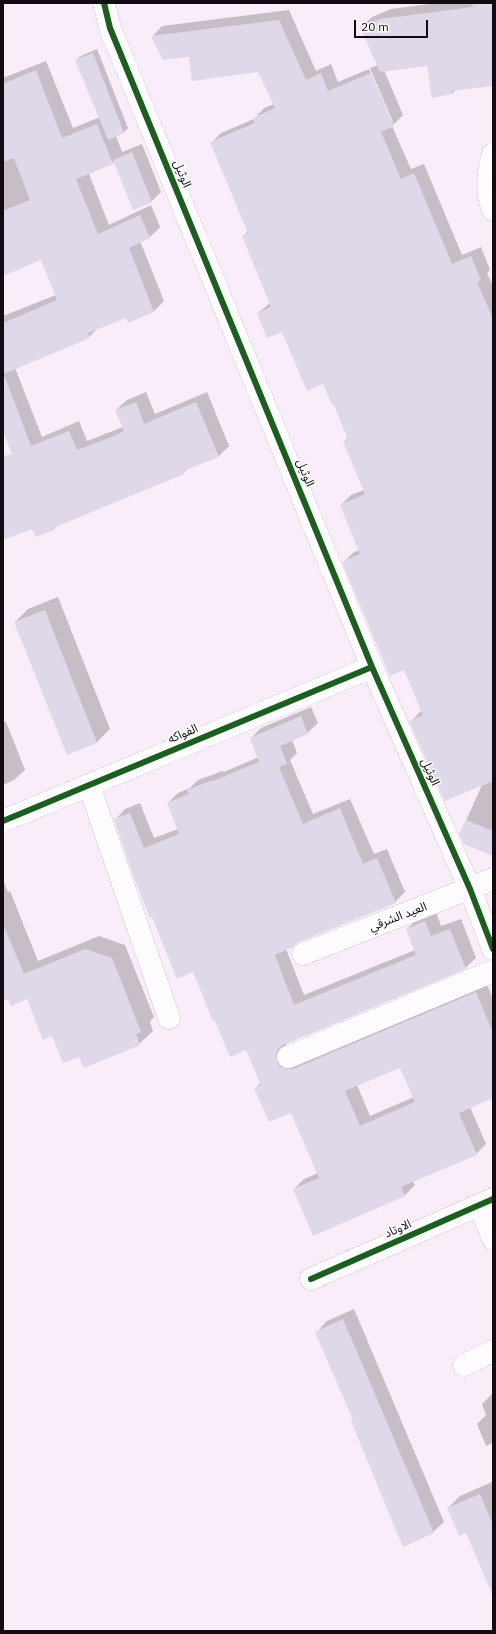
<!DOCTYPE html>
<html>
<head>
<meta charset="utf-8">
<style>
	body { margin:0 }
	#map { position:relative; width:496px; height:1634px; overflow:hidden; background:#f8edf9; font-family:"IBM Plex Sans",sans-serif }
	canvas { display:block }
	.frame { position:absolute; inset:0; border:4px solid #120b12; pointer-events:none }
	.scale { position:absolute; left:354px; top:20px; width:74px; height:18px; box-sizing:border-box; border:2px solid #120b12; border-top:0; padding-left:5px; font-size:12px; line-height:14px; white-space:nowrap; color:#120b12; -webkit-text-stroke:3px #fff; paint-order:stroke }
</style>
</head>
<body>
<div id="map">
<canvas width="496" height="1634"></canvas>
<div class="frame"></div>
<div class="scale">20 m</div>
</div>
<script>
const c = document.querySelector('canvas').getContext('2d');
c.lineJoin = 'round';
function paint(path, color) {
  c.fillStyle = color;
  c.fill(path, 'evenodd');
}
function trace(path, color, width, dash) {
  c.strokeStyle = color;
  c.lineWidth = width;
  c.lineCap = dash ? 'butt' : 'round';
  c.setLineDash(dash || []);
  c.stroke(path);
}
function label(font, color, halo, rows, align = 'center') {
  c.font = font + ' "IBM Plex Sans","Noto Sans Arabic",sans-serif';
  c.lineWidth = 3;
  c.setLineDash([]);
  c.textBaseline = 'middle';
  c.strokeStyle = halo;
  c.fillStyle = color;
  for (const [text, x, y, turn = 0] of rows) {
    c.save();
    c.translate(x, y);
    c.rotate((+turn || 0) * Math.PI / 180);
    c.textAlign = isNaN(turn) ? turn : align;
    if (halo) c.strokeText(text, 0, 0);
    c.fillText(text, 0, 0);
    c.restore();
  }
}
paint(new Path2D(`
	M437,3H493V85L456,89L452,94L428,65L384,70L403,115L392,126L411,169L424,164L462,255L481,247L490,270L487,273L493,286V855L460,834L482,785L411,721L422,710L405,668L344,562L354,552L360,550L341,505L351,495L364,490L344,442L348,438L334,403L323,383L282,331L258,313L271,302L243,236L248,231L211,143L221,133L254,119L264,108L274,104L258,71L190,56L164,59L153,36L162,26L289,10L316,71L331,64L338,82L369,69L391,122H393L370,68L378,65L361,27L372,17L391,9Z
	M97,49L128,128L124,132L116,136L122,152L142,144L161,192L152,201L134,208L115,161L112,163L89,174L109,225L151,205L160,227L150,237L140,241L164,301L154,311L127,316L99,327L89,337L15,368L42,437L79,421L87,441L123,427L116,410L127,400L146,392L155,414L207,392L229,446L219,456L188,468L183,473L58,524L54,529L36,536L33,527L3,539V463L15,458L3,428V316L56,295L42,259L3,275V78L46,61L73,128L100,117L76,60L81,56Z
	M58,597L110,729L97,742L67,754L15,622L28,609Z
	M311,707L318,723L307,733L292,740L297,753L290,760L313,814L350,799L374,854L387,849L405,892L395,902L298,942L286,949L304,995L415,950L407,929L417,919L436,912L441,926L461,919L476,958L465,968L286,1043L287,1052L486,982L493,999V1090L470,1107L486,1144L476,1154L413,1181L415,1185L405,1195L294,1189L304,1179L318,1173L292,1111L256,1088L261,1082L247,1049L194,971L115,820L125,809L140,803L154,838L178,829L168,803L178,793L190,788L198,780L223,771L224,772L259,757L251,738L261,728ZM401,1066L414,1097L370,1116L357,1085Z
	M3,721L6,722L25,770L14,780L3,785Z
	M3,880L8,892L10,891L38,961L99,936L125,945L154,1017L150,1022L153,1031L139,1044L80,1055L53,1035L27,998H9L3,1000Z
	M354,1309L444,1522L433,1532L354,1419L317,1332L327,1321Z
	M493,1393V1443L486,1446L477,1424L486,1415L482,1404Z
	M492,1482L493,1484V1594L467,1532L448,1508L460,1496Z`), '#0003');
paint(new Path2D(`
	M472,3H493V86L452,91V94L432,98L427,66L380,72L360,27L380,19L473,7Z
	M279,20L306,80L321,73L328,91L371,73L394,126L381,132L401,179L414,173L452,264L471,256L481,280L477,282L493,319V781L445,801L409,721L423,715L404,670L390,676L342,562L360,554L340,505L365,494L343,442L348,440L334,405H332L323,384L307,391L282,332L267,338L257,313L271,307L242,236L248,233L210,142L255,123L253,118L275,108L258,72L192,81L189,57L163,60L151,36Z
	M93,53L124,133L108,140L75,60Z
	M36,70L62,138L97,124L113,164L76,179L98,234L140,215L150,238L129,248L154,312L128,323L126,318L88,333L90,338L3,374V323L57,300L41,260L3,276V211L30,200L14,158L3,162V84Z
	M132,152L152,202L133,210L113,160Z
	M3,377H5L31,446L69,431L77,450L112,437L124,431L115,410L136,402L144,424L196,402L219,457L183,471L184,474L53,528L54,530L36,537L32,529L3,540V456L12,454L3,431Z
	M45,610L97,743L67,755L14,622Z
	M301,716L308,734L280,746L287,764L279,767L303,824L340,808L363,864L377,858L396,903L298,942L293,947L275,955L294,1005L416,955L406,929L425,921L431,936L450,929L466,969L283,1045L278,1049L276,1055L277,1062L280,1067L286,1069H293L476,992L493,1033V1098L459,1113L477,1155L401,1187L405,1196L313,1236L293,1189L319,1178L291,1113L269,1122L254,1088L261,1085L246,1050L230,1057L215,1021H213L193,972L177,979L152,917L150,918L133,875L114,819L130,813L144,848L179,834L167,803L189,794L187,790L213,780V781L259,762L250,738ZM400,1068L415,1102L360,1126L345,1091Z
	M466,820L493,831V856L464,844L459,834Z
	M3,924L24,974L85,949L112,958L141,1032L136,1034L140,1045L84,1068L79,1057L63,1063L52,1036L43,1040L27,999L11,1006L8,999L3,1002Z
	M343,1319L434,1533L403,1547L351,1421L353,1420L315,1332Z
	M480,1494L493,1525V1596L466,1533L459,1536L447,1508Z`), '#ded8e8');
const minor = new Path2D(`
	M104,3L110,28L372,667L470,889L493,949
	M493,154C488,172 486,192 493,210
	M89,785L169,1018
	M3,821L372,667
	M303,954L493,879
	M288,1057L493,971
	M479,1205L493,1239
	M311,1279L493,1199
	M464,1365L493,1351`);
trace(minor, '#d5cbd5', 23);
trace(minor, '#fefcfe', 22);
trace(new Path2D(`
	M104,3L110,28L372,667L470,889L493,949
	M3,821L372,667
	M311,1279L493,1199`), '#1b5e20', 6);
label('12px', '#120b12', '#fff', [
	["الوثيل",182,174,68],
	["الوثيل",305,473,68],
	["الفواكه",183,734,-23],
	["الوثيل",430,772,66],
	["العيد الشرقي",398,917,-21],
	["الاوتاد",398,1229,-24]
]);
</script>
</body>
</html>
